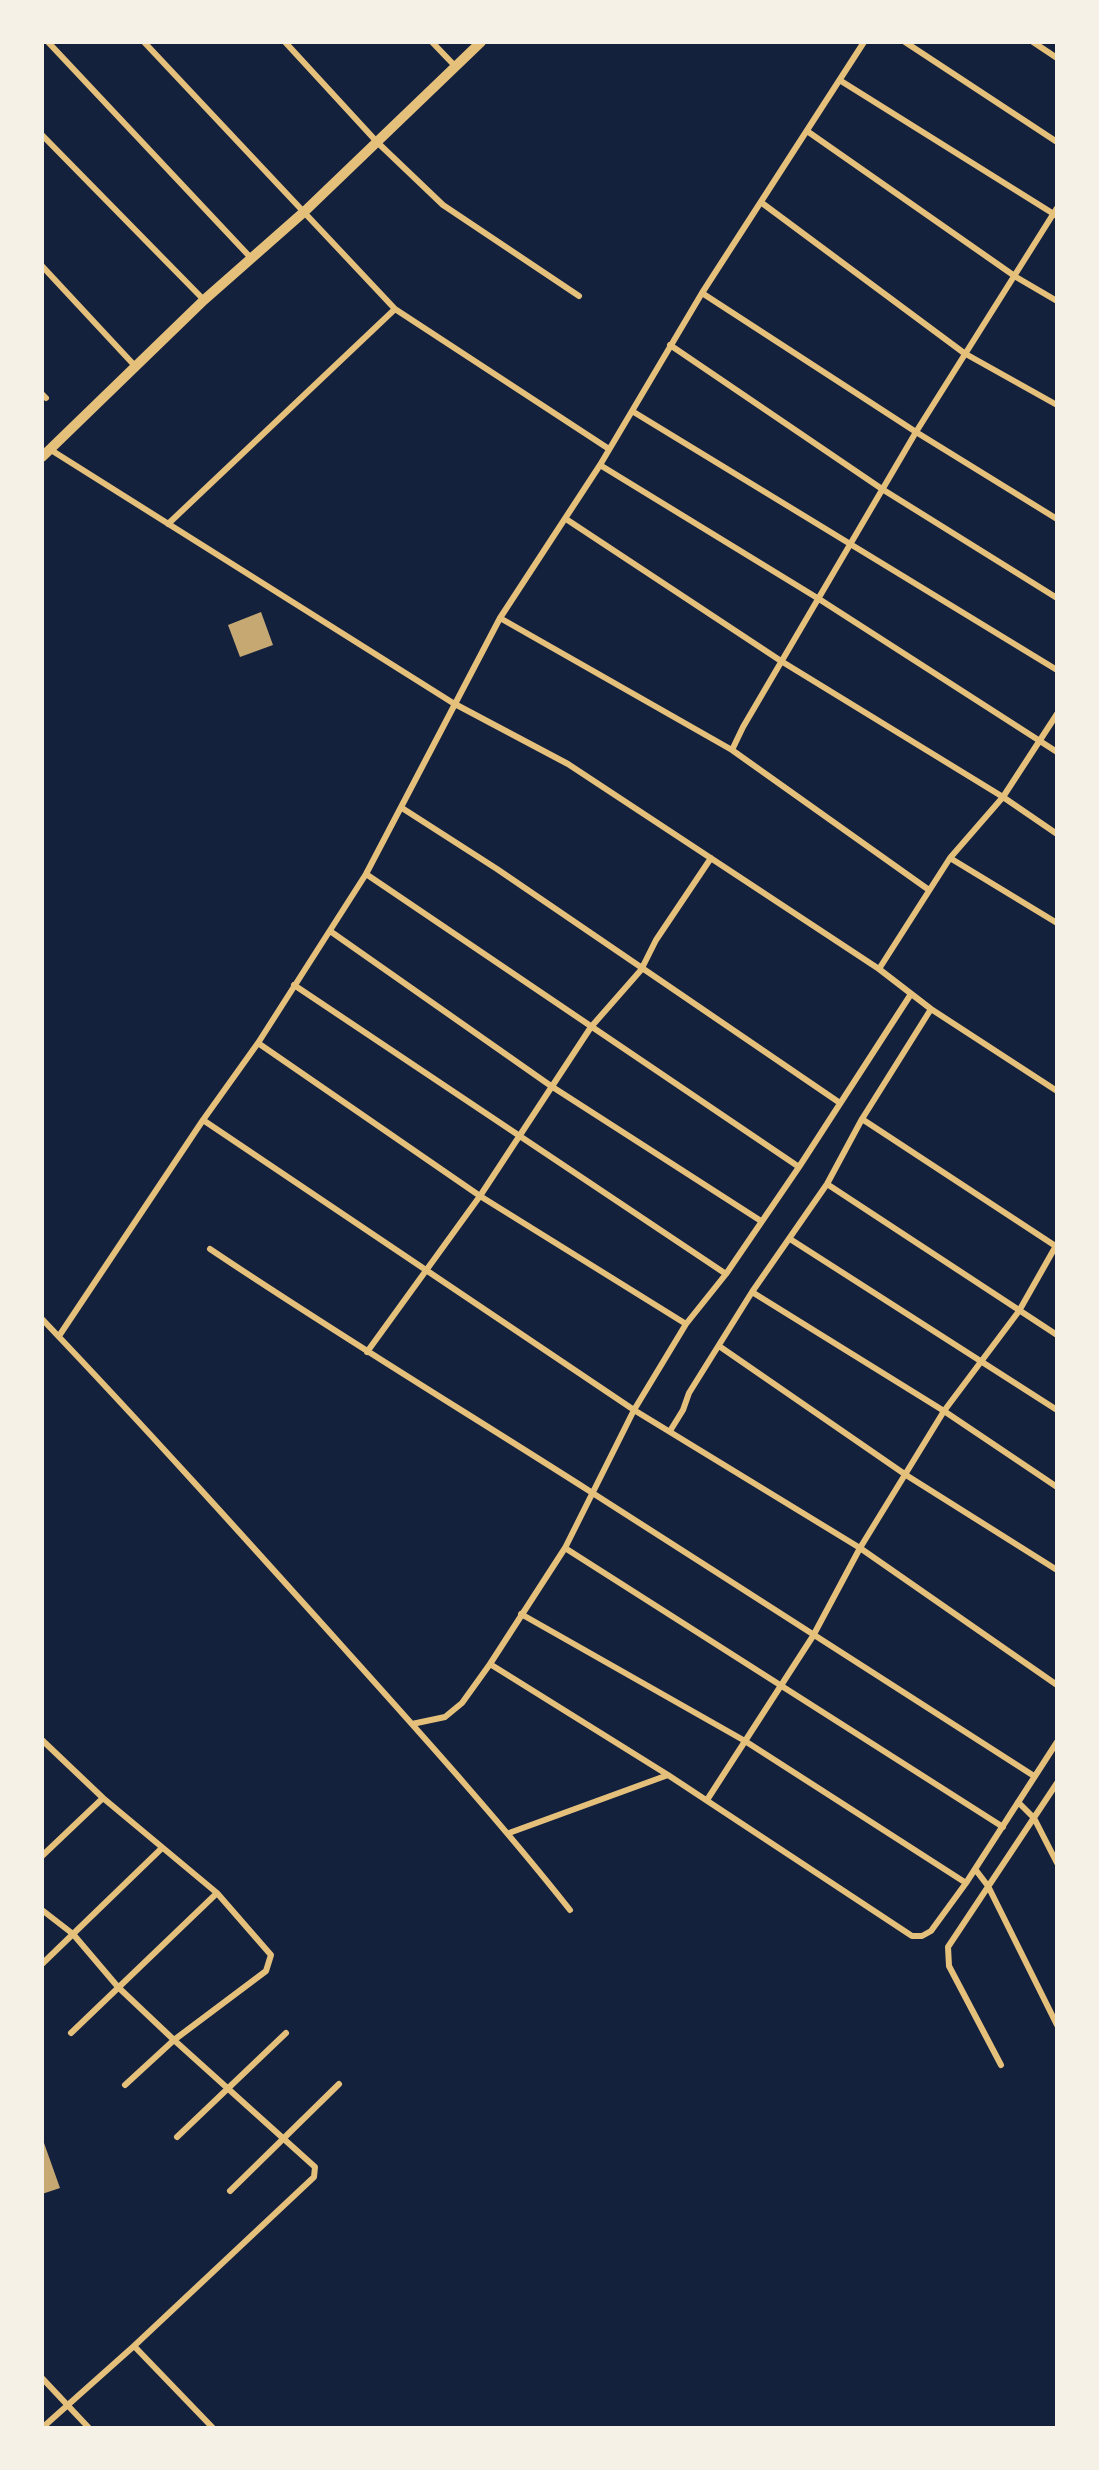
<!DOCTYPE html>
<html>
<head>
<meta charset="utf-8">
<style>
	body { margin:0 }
	#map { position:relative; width:1099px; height:2470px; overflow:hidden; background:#14213d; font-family:"IBM Plex Sans",sans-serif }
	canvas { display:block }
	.frame { position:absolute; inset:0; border:44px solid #f6f1e7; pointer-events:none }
</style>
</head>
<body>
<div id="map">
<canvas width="1099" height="2470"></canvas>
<div class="frame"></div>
</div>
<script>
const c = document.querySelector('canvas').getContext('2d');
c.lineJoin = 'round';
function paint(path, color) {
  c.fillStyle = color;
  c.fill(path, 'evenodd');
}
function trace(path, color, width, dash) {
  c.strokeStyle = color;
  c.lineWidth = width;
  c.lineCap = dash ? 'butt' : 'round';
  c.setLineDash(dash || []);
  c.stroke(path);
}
paint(new Path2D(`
	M261,612L273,645L240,657L228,625Z
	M44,2143L60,2188L42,2194V2144Z`), '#c6a872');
trace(new Path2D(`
	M48,42L251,258
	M144,42L395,309L609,449
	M285,42L377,142L443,205L579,296
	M432,42L455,66
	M864,42L702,293L600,465L500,618L366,874L258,1043L203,1120L634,1410L860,1548L1057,1685
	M905,42L1057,142
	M1033,42L1057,58
	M841,81L1057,216
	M807,131L1016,277L1057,301
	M42,135L204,300
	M762,203L964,353L1057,405
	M42,266L135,366
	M702,293L916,432L1057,519
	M670,345L882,489L1057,598
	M42,394L46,398
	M632,411L1057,670
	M51,450L453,703L568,764L879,969L931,1009L1057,1091
	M600,465L819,599L1057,752
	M566,519L781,661L1003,797L1057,834
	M168,524L395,309
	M500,618L732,750L929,890
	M732,750L743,727L916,432L1057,208
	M402,808L497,869L840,1103
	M950,858L1057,923
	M366,874L799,1167
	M330,931L551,1086L761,1221
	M879,969L950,858L1003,797L1057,714
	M294,985L726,1274
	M911,994L799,1167L726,1274L686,1324L634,1410L565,1548L490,1664L668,1775L912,1936H922L931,1931L966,1883L1057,1742
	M258,1043L480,1196L686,1324
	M862,1119L1057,1247
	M827,1184L1057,1335
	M790,1239L1057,1410
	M210,1249C335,1333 464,1411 591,1492C739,1586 885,1682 1034,1776
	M752,1292L944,1411L1057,1487
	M42,1319C144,1426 243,1536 342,1646C420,1733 498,1819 570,1910
	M59,1336L203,1120
	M719,1346L906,1475L1057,1570
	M367,1352L480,1196L591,1027L641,970L656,940L711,858
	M670,1431L683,1410L689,1393L752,1292L827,1184L862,1119L931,1009
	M565,1548L1003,1827
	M521,1614L745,1741L966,1883
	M412,1724L445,1717L462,1703L490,1664
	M42,1740L103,1798L217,1893L271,1955L266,1971L174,2040L125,2085
	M707,1800L813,1636L860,1548L944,1411L1019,1311L1057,1244
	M1018,1802L1034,1818L1057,1863
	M509,1833L668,1775
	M42,1856L103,1798
	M975,1869L988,1886L1057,2025
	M42,1910L73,1934L118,1987L174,2040L315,2167L314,2177L134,2346L42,2428
	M42,1964L162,1848
	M71,2033L217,1893
	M1001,2065L949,1966L948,1947L1057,1783
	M177,2137L286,2033
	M230,2191L339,2084
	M134,2346L213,2428
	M42,2378L89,2428`), '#e5c07b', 6);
trace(new Path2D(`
	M42,457L204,300L305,211L481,42`), '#e5c07b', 10);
</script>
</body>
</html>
